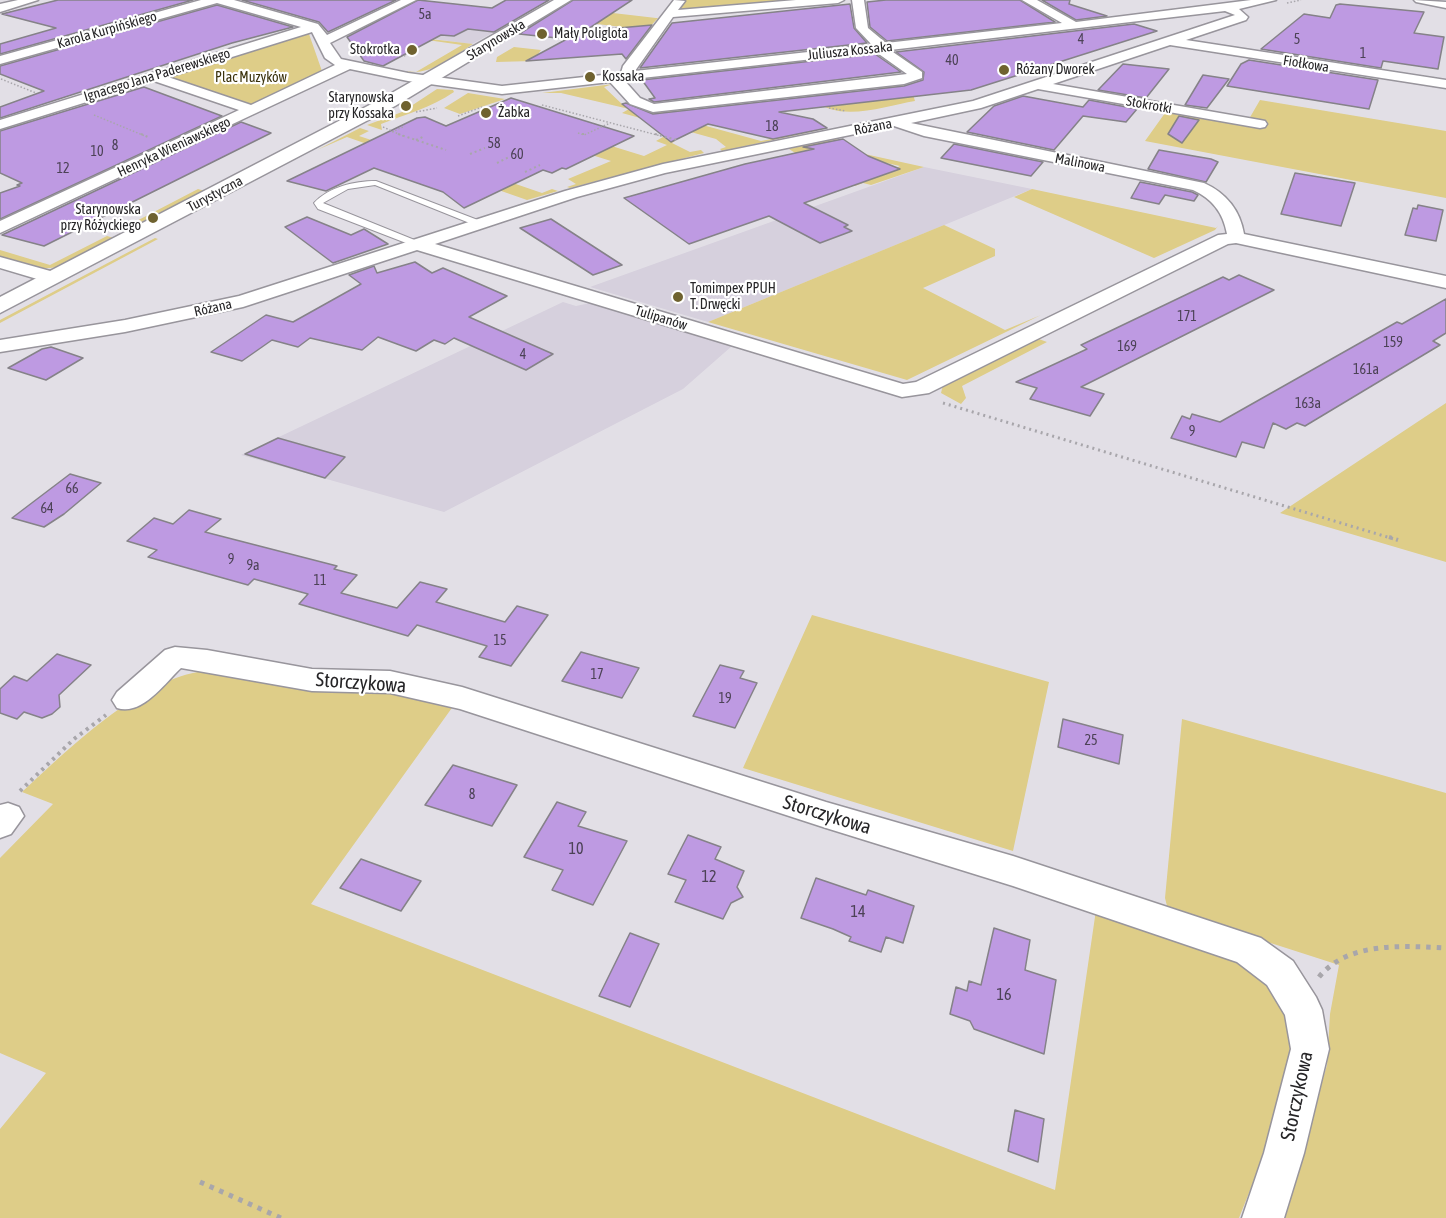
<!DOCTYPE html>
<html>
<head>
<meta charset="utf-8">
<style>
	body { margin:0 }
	canvas { display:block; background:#e2dfe6 }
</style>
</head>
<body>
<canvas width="1446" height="1218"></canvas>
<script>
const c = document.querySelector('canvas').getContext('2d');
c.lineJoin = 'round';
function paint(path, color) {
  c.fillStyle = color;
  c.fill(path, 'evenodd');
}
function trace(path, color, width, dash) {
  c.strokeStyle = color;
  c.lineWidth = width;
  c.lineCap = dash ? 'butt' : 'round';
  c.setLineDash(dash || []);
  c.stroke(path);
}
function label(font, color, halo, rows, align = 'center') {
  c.font = font + ' "Asap Condensed",sans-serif';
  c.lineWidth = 4.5;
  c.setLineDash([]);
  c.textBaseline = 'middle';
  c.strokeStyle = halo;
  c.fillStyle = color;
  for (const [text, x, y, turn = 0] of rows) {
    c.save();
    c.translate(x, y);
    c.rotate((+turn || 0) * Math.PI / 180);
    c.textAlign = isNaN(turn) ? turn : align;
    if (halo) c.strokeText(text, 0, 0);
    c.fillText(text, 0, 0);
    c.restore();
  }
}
paint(new Path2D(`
	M438,23L496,31L472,44L411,36Z
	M924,167L1032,189L708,322L590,287Z
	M563,302L576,306L590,303L732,346L683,389L444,512L241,455Z`), '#d6d0dd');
paint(new Path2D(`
	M685,0H822L677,11Z
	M570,8L656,18H658L647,30L555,19Z
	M390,12H398L413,37L473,44C451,58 429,77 402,71L416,72L462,45L406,37L385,18V14Z
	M309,34L323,74L253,105H247L166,76L293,36Z
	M514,47L541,50L533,61L496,62L497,57Z
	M613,84L604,87L624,106L633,105L663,112L689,109L677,118L761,141L825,129L722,151L720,149L726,147L716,139L622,113L629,109L561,93H542Z
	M901,85L911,88L915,101C885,106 840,123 814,100L822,94L832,93L835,96L826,103L831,106L908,97L880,87Z
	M437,89L453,90L454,92C431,108 406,114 381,124L382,130L367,125L402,112Z
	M468,93L505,99L460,114L444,108Z
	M1260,100L1446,131V198L1145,141L1170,106L1249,119Z
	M360,128L369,131L359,136L420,156L440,158L542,193L552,189L558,191L527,200L347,137L317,150Z
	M579,136L644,156L667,145L656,141L663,137L675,141L672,143L690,152L701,150L704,153L570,188L567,187L576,184L568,179L611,161L563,146Z
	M836,137L839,139L819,144L924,167L871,185L863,183L855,186L834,176L845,170L879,177L900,166L823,149L802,151L800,156L789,149Z
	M198,189L208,192L142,223L138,228L119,227H125Z
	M1032,189L1216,228L1218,226L1215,230L1154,258L1014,197Z
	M944,225L995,249V256L923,288L1005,330L1041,315L907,380L708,322Z
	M107,236L117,239C94,250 68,270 42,268C28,267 13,260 0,256V250L50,265Z
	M155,238L158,239L0,323V320Z
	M1036,338L1047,342L962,386L966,398L961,404L941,393L943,385Z
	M1446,403V562L1280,513Z
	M812,615L1049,682L1013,851L743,768Z
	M204,671L387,687L454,705L311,904L1055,1190L1096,910L1244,961L1271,982L1287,1014L1292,1046L1268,1145L1239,1218H0V1129L46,1073L0,1053V858L53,804L22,792C69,749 139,679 204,671Z
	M1182,719L1446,793V1218H1282L1327,1065L1330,1014L1339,965L1168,910L1165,898Z`), '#decd88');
const building = new Path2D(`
	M58,0H193L0,54V44L56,28L2,14Z
	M242,0H396L328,32L319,22Z
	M418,0L492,8L506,0H549L494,32L468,29L454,36L441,35L383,66L364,61L347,37Z
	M573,0H632L585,31L652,25L626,59L622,54L526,61L567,39L519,34Z
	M886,0H1020L1055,22L887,41L870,27L867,2Z
	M1042,0H1070L1069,4L1107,16L1076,20Z
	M850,4L854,28L867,43L640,68L672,23Z
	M1340,4L1424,12L1414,33L1444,37L1438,69L1383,61L1381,68L1261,49L1304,14L1330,18L1336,5Z
	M217,5L293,27L232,43L0,118V107L44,91L0,74V66Z
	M1134,24L1157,31L971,90L779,112L813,119L827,128L773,139L708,124L671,142L622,104L626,103L653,114L904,86L923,80L924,72L896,52Z
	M875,54L901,72L654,102L649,99L655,98L642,80Z
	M1249,60L1378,80L1369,109L1227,86L1241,64Z
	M1123,64L1169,69L1146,98L1098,90Z
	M1203,75L1229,79L1207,108L1185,105Z
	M144,87L222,116L0,219V193L20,186L17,185L22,183L0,173V131Z
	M1023,96L1083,107L1089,100L1137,109L1126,122L1083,116L1054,150L967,132L994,106Z
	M511,98L634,136L566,169L562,168L552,173L543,170L464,208L443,192L374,168L326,191L287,181L417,118L425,117L446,126Z
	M1179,116L1199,120L1182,143L1168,134Z
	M241,122L271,133L44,246L2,235Z
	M843,139L868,156L900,169L804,203L848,225L844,227L852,231L820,243L769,216L689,244L624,198L745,164L814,149L803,147Z
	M954,144L1043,162L1031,176L941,158Z
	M1159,150L1211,159L1218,162L1206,182L1148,169Z
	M1295,173L1355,183L1341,226L1281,214Z
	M1140,182L1192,192L1198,195L1194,201L1165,195L1159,204L1131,198Z
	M1418,205L1443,210L1436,241L1405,235L1413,208L1417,209Z
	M307,217L351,235L364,229L388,244L333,263L285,227Z
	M551,219L622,265L593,275L520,228Z
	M415,262L432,273L443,268L507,296L469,317L553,354L526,370L454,338L445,344L434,340L416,351L378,337L362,350L310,338L298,347L272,340L242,361L211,352L266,315L293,322L361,284L349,275L374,266L377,273Z
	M1239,275L1274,290L1081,387L1104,394L1090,416L1030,399L1037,388L1016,382L1087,349L1081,345L1223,277L1229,280Z
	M1446,299V333L1433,341L1440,345L1305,426L1297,423L1286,429L1273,423L1264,448L1242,442L1236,457L1171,438L1182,416L1190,419L1192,414L1220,422L1397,322L1402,324Z
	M51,347L83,358L46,380L8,368L42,349Z
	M278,438L345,457L325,478L245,454Z
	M70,474L101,483L64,514L44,527L12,518Z
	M189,510L221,519L205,532L337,566L334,569L357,575L341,593L397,608L420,582L447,589L436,602L505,622L517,606L548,615L511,666L479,657L487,646L417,625L408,636L299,604L308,594L254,579L248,585L148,557L157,550L127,541L154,518L173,524Z
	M581,652L639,668L622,698L562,681Z
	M57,654L91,665L59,695L60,707L52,714L42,718L24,712L17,719L0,713V689L14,676L27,681Z
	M720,665L744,671L740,678L757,683L735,728L693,716Z
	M1063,719L1123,735L1119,764L1058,747Z
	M453,765L517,785L492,826L425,805Z
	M557,802L586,812L578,826L627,841L593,905L552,890L563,870L524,857Z
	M688,835L721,847L715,859L744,871L737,887L743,897L731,903L723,919L675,902L686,880L668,874Z
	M361,859L421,881L401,911L340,888Z
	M816,878L866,895L868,890L914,906L903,943L886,937L881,952L849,941L851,937L833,929L801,918Z
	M994,928L1030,940L1025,970L1056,980L1044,1054L974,1029L970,1021L950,1014L956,987L967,991L969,981L981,985Z
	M630,933L659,944L630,1007L599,996Z
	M1015,1110L1044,1119L1038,1162L1008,1151Z`);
paint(building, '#be9ae2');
trace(building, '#858288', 1.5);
const service = new Path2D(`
	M376,181L483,222L484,224L477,226L375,185L348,189L323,203L422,243L423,245L419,248L318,209L314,203C329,187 354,181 376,181Z`);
const minor = new Path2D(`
	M18,0H38L0,12V4Z
	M201,0H234L318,24L327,35L401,0H416L330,43L341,59L408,73L502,86L621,73L623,66L674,0L685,1L678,10L796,0H844L838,3L673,17L635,71L872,45L856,28L852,0H864L868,28L886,43L1062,23L1022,0H1037L1076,22L1251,0H1276L1239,9L1248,17L1246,20L1186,40L1446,80V88L1170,45L1053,84L1260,120L1265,121L1267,124L1265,127L1260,128L1038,89L981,108L911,123L1204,183C1226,193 1240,210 1244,234L1446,276V288L1236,243L1228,244L929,393L902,397L417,250L243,307L125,332L0,352V340L125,320L239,296L565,191L663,164L973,101L1235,15L1225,11L890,50L922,72V78L904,84L653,112L630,104L610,82L502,94L408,81L350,69L0,233V221L239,110L154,81L0,129V120L301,27L217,3L0,64V56ZM312,32L325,58L335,65L251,105L168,77ZM876,52L907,74L654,104L640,98L624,80ZM894,126L924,136L1193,190C1212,199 1223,212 1227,234L1218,235L916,382L903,384L435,244L577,197L665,173Z
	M1414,0L1446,2V8L1416,2Z
	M0,257L61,274L63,278L54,284L0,268Z
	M175,647L207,650L312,669L390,671L462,687L826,802L1013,856L1261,938L1293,961L1316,997L1322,1010L1329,1049L1304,1153L1284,1218H1242L1264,1153L1291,1049L1285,1015L1267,985L1237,962L1013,886L826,828L460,709L390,693L312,691L181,668C164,684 142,716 117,708L112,700L117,692L165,650Z
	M8,803L19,807L24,816L11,834L0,838V805Z`);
const tertiary = new Path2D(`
	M554,0H571L395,106L0,313V297L383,98Z`);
trace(service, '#98959c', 2);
trace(minor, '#98959c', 3);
trace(tertiary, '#98959c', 3);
trace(new Path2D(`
	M1287,3L1301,0
	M404,56L414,51L412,50
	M1,79L36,93
	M542,105L661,136
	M829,108L846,111
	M416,112L437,108
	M94,115L145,136
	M458,116L482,107
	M383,127L403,136
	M392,132L405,126
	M578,133L584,135L610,123`), '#a8a6ab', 1.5, [1.5, 2]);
trace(new Path2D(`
	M141,134L148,137
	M398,134L446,150
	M582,134H586
	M655,134L677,140
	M416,140L425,136
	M470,154L485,148
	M497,163L509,157
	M525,172L540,165`), '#a8a6ab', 2, [2, 3]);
trace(new Path2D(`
	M943,403L1394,539`), '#a8a6ab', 3, [2, 4]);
trace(new Path2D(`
	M1389,537L1398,540
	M20,791L74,739L106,715`), '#a8a6ab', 4, [3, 4.5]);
trace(new Path2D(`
	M1319,977C1348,941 1404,946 1446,948
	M200,1182L281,1218`), '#a8a6ab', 5, [4.5, 6]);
paint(service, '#fff');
paint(minor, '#fff');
paint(tertiary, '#fff');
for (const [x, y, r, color] of [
	[542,34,6,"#6f622f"],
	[412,50,6,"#6f622f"],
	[1004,70,6,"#6f622f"],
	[590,77,6,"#6f622f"],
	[406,106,6,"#6f622f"],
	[486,113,6,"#6f622f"],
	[153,218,6,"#6f622f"],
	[678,297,6,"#6f622f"]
]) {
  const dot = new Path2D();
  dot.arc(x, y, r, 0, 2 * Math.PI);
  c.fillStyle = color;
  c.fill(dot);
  trace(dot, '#fff', 2);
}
label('14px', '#4c4256', null, [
	["5a",425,15],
	["4",1081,40],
	["5",1297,40],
	["1",1363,54],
	["40",952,61],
	["18",772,127],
	["58",494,144],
	["8",115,146],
	["10",97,152],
	["60",517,155],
	["12",63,169],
	["171",1187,317],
	["159",1393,343],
	["169",1127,347],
	["4",523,355],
	["161a",1366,370],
	["163a",1308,404],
	["9",1192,432],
	["66",72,489],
	["64",47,509],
	["9",231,560],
	["9a",253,566],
	["11",320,581],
	["15",500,641],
	["17",597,675],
	["19",725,699],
	["25",1091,741],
	["8",472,795]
]);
label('14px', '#262527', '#fff', [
	["Karola Kurpińskiego",107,30,-16],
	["Starynowska",496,40,-31],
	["Juliusza Kossaka",850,51,-6],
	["Fiołkowa",1306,64,9],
	["Ignacego Jana Paderewskiego",157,75,-17],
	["Stokrotki",1149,105,10],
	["Różana",873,127,-11],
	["Henryka Wieniawskiego",174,147,-25],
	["Malinowa",1080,163,11],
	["Turystyczna",215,194,-28],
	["Różana",213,308,-13],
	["Tulipanów",661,318,17]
]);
label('14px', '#262527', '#fff', [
	["Mały Poliglota",554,34],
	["Stokrotka",400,50,"right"],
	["Różany Dworek",1016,70],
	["Kossaka",602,77],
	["Starynowska",394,98,"right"],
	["przy Kossaka",394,114,"right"],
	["Żabka",498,113],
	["Starynowska",141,210,"right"],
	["przy Różyckiego",141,226,"right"],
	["Tomimpex PPUH",690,289],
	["T. Drwęcki",690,305]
], 'left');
label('14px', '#3b320c', '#fff', [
	["Plac Muzyków",251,78]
]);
label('16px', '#4c4256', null, [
	["10",576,849],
	["12",709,877],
	["14",858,912],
	["16",1004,995]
]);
label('20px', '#262527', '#fff', [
	["Storczykowa",361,683,4],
	["Storczykowa",827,815,17],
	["Storczykowa",1297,1096,-78]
]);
</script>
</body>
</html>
